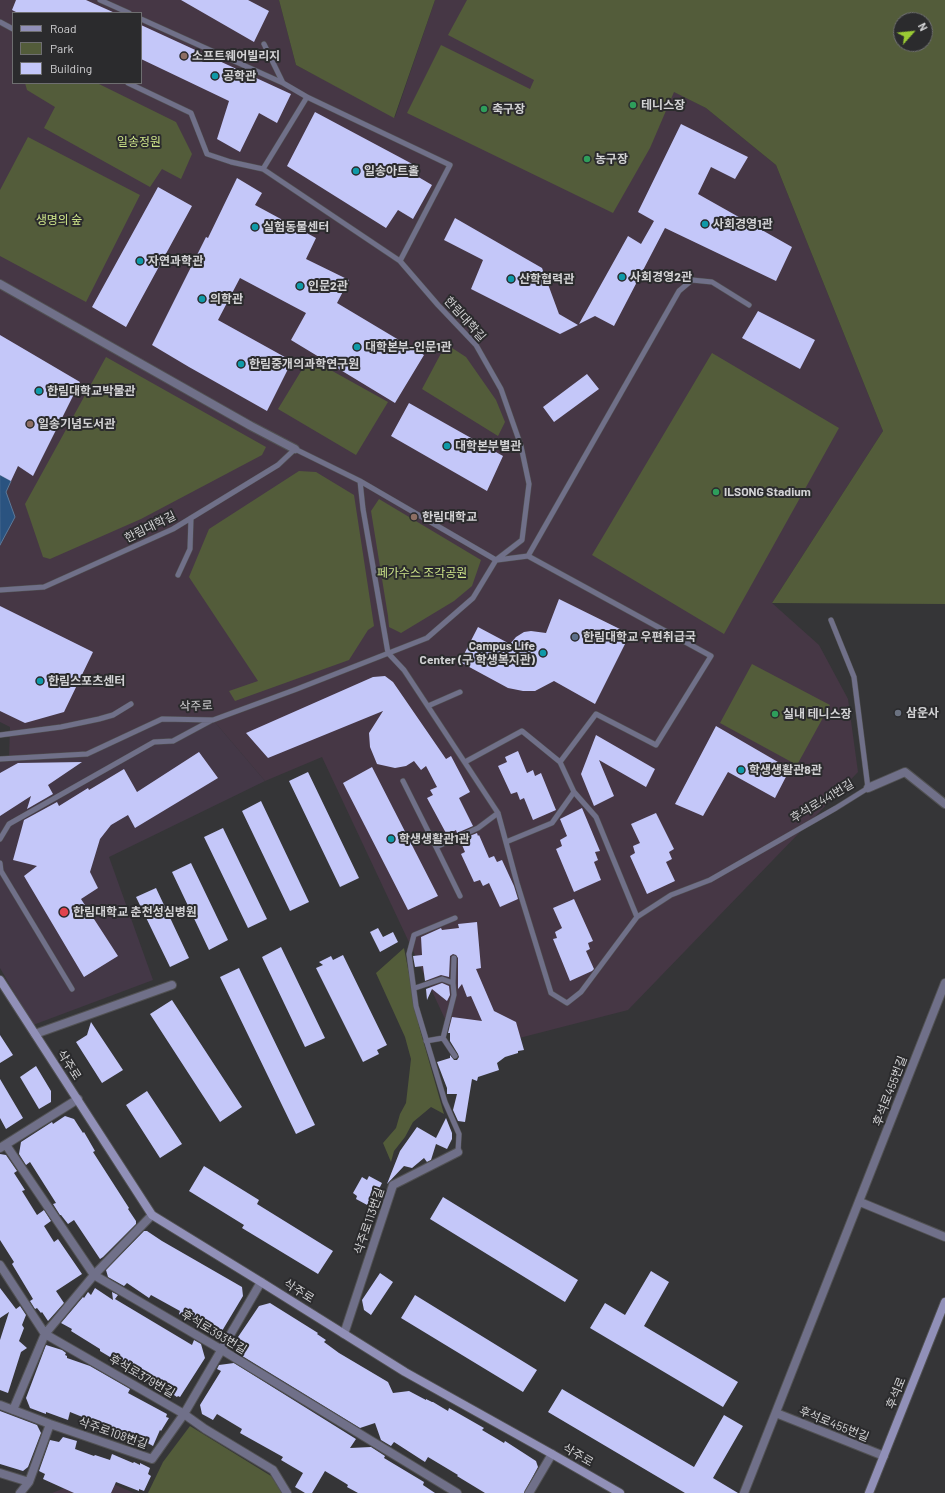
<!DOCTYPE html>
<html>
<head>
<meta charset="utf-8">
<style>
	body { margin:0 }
	#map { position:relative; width:945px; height:1493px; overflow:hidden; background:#353537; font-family:Barlow,sans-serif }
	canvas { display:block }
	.legend { position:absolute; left:12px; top:12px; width:130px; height:72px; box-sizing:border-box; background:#2b2b2d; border:1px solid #6e6e70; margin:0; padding:5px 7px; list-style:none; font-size:12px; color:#d2d2d4 }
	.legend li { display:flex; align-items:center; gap:8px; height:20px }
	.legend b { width:20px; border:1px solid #6e6e70 }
	.north { position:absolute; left:893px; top:12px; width:40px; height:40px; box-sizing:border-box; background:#2b2b2d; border:1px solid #6e6e70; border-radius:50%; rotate:63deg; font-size:11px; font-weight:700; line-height:16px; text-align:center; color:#d2d2d4 }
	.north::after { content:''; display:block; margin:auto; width:14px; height:18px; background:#9acb34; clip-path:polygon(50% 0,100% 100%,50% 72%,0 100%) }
</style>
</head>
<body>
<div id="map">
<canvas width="945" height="1493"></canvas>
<ul class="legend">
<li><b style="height:5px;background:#9190b8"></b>Road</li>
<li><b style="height:11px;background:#535c3a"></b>Park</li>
<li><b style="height:11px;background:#c4c7f9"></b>Building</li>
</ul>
<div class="north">N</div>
</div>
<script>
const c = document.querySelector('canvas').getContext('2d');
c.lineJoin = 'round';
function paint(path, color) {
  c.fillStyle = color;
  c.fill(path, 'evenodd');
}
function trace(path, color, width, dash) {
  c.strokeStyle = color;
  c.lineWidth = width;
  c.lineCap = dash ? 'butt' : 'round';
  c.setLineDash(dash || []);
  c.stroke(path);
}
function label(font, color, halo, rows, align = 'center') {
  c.font = font + ' Barlow,"Noto Sans KR",sans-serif';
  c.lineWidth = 4;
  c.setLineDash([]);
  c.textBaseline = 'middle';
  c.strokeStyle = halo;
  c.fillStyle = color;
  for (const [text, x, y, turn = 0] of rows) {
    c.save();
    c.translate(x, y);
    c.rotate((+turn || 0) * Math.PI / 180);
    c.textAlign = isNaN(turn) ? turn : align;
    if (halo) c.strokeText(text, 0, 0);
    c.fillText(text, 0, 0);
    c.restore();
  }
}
paint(new Path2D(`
	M0,0H279L296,65L395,117L435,0H506L559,33L706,108L776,165L883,431L772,603L819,645L848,699L858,772L628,1010L461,1053L322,757L265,781L213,720L87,754L9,758L10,727L0,722ZM13,13H141V83H13Z
	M95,1476L134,1493H52Z`), '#463745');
paint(new Path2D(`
	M162,719L213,720L265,781L109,857L153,980L33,1025L0,968V759L87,754Z`), '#443847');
paint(new Path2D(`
	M279,0H435L394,118L296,65Z
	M467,0H945V604L772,603L883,431L776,165L706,108L674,92L650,148L613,213L407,113L441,45L530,89L534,80L448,35ZM901,20H925V44H901Z
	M25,83H97L176,122L192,154L181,179L162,169L150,187L44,128L55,107L27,90Z
	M28,137L140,195L86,302L0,256V190Z
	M446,344L466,357L496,400L505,422L498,436L422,389Z
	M712,353L839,428L724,634L592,555Z
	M106,357L266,447L262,455L141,519L50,559L43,557L25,504Z
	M309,358L388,402L356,455L278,409Z
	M299,471L316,472L354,495L374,626L368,630L349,660L235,701L229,691L258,681L189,577L209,529Z
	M379,499L481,560L472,586L454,601L401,633L389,627L388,616L371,511Z
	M752,664L830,705L797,765L720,723Z
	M404,948L419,1026L444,1114L431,1107L413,1122L405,1137L394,1151L391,1162L383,1143L396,1128L400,1114L406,1103L411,1059L405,1037L376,973Z
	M190,1426L271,1476L283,1493H148L163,1462Z`), '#535c3a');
const water = new Path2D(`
	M0,475L11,481L6,492L15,517L0,545Z`);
paint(water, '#2a5380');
trace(water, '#5c7999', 1);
paint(new Path2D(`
	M16,0H86L115,13H18L12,10Z
	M181,0H248L269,11L254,42Z
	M141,25L291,94L277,123L259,113L240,152L217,139L229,101L141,59Z
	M315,112L418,167L415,175L432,185L413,219L398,210L386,228L287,166Z
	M681,124L748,157L735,179L711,167L698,194L792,247L776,281L665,228L614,326L595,316L579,324L628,236L641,244L654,221L638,212Z
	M237,178L262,193L255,205L316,238L306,259L349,280L337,303L424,355L395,403L291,340L306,313L240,278L218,320L292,361L267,411L189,367L152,345L206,237L208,238Z
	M158,187L192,206L126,327L92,307Z
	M455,218L542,268L559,314L578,325L560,334L471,289L483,260L444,240Z
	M758,311L815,340L800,369L742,338Z
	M0,335L80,382L33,476L18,466L11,481L0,475Z
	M587,374L599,389L554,422L543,407Z
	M409,403L503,456L487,491L391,436Z
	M559,599L630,634L595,704L554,681L535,691H523L508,688L460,662L478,627L510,644L516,637L524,632L531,631L546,633Z
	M0,606L93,652L64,712L25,723L0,711Z
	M385,676L393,682L446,759L451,756L470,792L459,798L473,826L457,833L456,830L447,835L427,798L433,795L430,790L437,787L426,766L421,770L414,761L406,766L395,768L377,764L370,747L369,733L383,711L268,758L246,733L373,677Z
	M716,726L790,769L775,798L728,772L703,816L675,804Z
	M596,735L655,769L646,787L599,760L614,796L594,806L581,774Z
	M518,751L527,773L533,770L535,776L541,773L556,810L533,820L524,798L520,800L517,792L511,794L498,766L507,762L505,757Z
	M199,752L218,778L135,828L128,815L111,825L100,839L90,872L98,888L81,899L118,956L84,977L24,876L37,866L13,860L24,820L57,802L59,806L88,788L89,790L124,769L137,792Z
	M82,762L48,785L53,794L27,809L31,796L0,816V773L18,763Z
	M372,767L438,896L408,910L343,783Z
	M308,772L359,878L340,887L289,781Z
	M261,801L309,902L290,911L242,811Z
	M582,808L600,851L595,852L598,860L594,862L601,880L574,892L556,849L562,846L560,840L567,836L560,819Z
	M656,813L674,849L669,852L672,859L666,862L675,881L647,894L630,856L635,853L633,846L640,843L631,824Z
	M223,828L267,919L248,928L204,837Z
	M477,833L478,836L479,835L489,858L494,856L497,862L502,860L514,886L518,899L500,907L489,883L483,886L480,880L474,882L461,854L465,852L460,840Z
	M191,863L228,940L209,950L172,872Z
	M156,888L189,958L170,967L136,897Z
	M574,899L593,941L588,943L590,949L586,951L594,969L592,971L570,981L553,939L557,938L555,932L562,928L553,908Z
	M477,922L481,968L476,969L494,1011L516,1022L524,1050L518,1051V1053L505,1057L497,1063L499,1070L478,1077L477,1081L472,1079L465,1122L458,1121L453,1110L457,1094H447V1088L437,1062L450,1058V1055L454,1060H457L459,1057L458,1054L450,1041V1033H448L452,1017L482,1021L471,996L467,997L462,984L458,989V958L456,955L453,954L450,956L449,977L441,975L425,981L423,966L415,967L413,956L422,955L421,937L441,928L442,930L459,928L458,924Z
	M378,928L383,937L393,932L398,942L380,952L370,932Z
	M281,947L325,1038L305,1047L262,957Z
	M343,955L387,1045L377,1050L379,1054L363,1062L316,968L323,965L319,962L331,956L333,960Z
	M239,968L315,1125L296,1134L220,977Z
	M442,983L449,986L450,995L447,1001L432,989L427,1000L426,989Z
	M172,1000L242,1107L220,1122L150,1014Z
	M91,1022L123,1070L102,1083L76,1042L87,1035Z
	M0,1035L13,1055L0,1063Z
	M36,1066L51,1091V1102L39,1109L20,1077Z
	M0,1079L23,1118L6,1129L0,1118Z
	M147,1091L182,1144L160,1158L126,1105Z
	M65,1116L74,1119L83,1133L84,1132L95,1151L93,1152L129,1208L128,1209L136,1221V1224L103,1257L100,1259L74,1220L68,1224L61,1215H60L53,1204L56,1203L30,1162L26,1165L19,1154L21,1142L52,1122L53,1124Z
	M446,1118L452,1133V1139L447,1149L436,1144L431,1160L427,1162L424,1158L412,1168L404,1166L387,1184L400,1151L417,1127L436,1138Z
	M0,1154L6,1155L17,1171L14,1173L25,1190L22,1191L37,1215L44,1210L51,1221L44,1226L54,1242L58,1239L82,1274L56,1291L64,1303L48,1321L42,1312L41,1313L37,1308L35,1309L30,1301L33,1299L12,1264L14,1262L0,1240Z
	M204,1166L259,1200L257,1204L333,1251L318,1274L242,1228L244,1225L189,1191Z
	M369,1176L382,1183L379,1189L383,1191V1197L378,1206L371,1203L369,1206L356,1199L357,1196L353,1193L362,1177L367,1180Z
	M443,1197L578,1280L565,1302L430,1219Z
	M144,1231H147L162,1241L242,1287L243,1296L219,1336L217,1335L216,1337L197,1326L198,1325L179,1314L180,1311L151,1295L149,1298L127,1283L124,1286L108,1277L106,1270Z
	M651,1271L669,1282L644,1326L738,1382L723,1407L590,1328L605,1303L625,1315Z
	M380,1273L393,1282L371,1315L364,1310L362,1300Z
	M0,1288L16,1309L20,1306L26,1315L22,1325L24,1328L19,1341L27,1348L21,1352L8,1393L0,1390V1340L9,1312L0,1318Z
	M95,1288L113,1300L112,1292L118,1295L115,1299L192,1345L194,1340L201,1344L205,1358L180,1397L178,1396L177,1397L112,1354L110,1357L100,1351V1349L71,1331L72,1329L61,1323L83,1297L84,1298L88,1292L91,1295Z
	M415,1295L537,1370L523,1392L401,1318Z
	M270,1303L318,1333L317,1334L326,1340L324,1342L339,1353L388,1382L393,1393L409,1391L426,1400V1399L432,1402H433L448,1411L449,1408L484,1428L482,1430L504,1443L505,1441L536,1461L538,1467L524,1493H485L457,1476L458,1475L428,1457L425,1462L394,1442L391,1446L381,1440L375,1423L360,1428L239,1354L236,1340L259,1306Z
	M46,1345L62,1350L66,1353L65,1355L67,1356V1358L90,1366L130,1389L128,1393L167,1414L166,1417L169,1418L161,1431L160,1430L153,1446L144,1441L143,1443L138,1441L137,1442L114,1432L115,1430L70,1412L68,1420L46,1412V1414L30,1408L26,1398Z
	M234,1363L356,1439L350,1448L371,1447L385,1456L384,1458L424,1482L423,1485L435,1493H358L347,1487L348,1485L345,1483L325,1471L312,1493H305L295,1487L303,1473L281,1460L283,1457L240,1433L242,1429L217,1414L213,1420L202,1414L200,1405L221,1371L217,1369L219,1365Z
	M562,1389L694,1467L724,1415L743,1426L713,1478L738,1493H685L548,1412Z
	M0,1411L37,1425L41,1433L28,1467L23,1471L0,1464Z
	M63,1437L77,1441L75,1449L94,1456L95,1455L110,1460L112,1454L133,1463L134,1462L140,1465V1463L150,1468L148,1474L151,1476L144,1491L139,1489V1491L116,1482L111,1493H74L43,1479L45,1474L39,1471L50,1440L59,1442Z`), '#c4c7f9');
const lane = new Path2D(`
	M100,0L129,13
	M141,19L283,83L307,97L263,169
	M0,22L13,29
	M264,44L283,83
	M307,97L450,165L400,261
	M360,481L363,509L388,653L404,670L498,813L517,883L551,993L567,1003L581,992L637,917L671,895L710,880L836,808L868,788L854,677L831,620
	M528,556L679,291L692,280L712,282L749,305
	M178,575L190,549L191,518
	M0,590L44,587L173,529L278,465L295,449L360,481L496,560
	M428,706L460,692
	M0,735L61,727L99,719L113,715L131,704
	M0,759L87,754L162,719L213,720L297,689L427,638L473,598L496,560L522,540L529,484L521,446L501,389L476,345L438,305L400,261L263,169L231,162L207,154L191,113L128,83
	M465,762L522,731L560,762L596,714L656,745L711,656L528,556L497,560
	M560,762L574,792L596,817L637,917
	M403,781L436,847L478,828L498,813
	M0,839L9,824L154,742L173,741L212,720
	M506,842L552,823L574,792
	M436,847L460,896
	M0,863L1,871L72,989
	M455,918L414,935L409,954L416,1006L445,1102L459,1134L458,1152
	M454,958L453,983L454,995L443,1038L455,1056
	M415,988L442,979L453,983
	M426,1041L443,1038`);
const street = new Path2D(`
	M0,284L251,426L295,449
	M868,788L905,772L945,804
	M35,1034L172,985
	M6,1145L94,1275L222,1350L457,1493
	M0,1148L78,1099
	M860,1202L945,1237
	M0,1265L45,1334L184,1414L205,1429L273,1470L287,1493
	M344,1334L393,1185L458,1152
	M0,1405L50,1424L152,1459L184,1414L261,1282
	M13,1410L45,1334L94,1275L152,1215
	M776,1413L884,1456
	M0,1473L29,1482
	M20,1493L29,1482L50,1424
	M529,1493L552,1454
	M744,1493L945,983`);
const secondary = new Path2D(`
	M0,980L152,1215L261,1282L405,1372L552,1454L620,1493
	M869,1493L945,1302`);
trace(lane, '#515153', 6);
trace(street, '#515153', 10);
trace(secondary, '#515153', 10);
trace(lane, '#707089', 5);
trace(street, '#707089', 8);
trace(secondary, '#9190b8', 8);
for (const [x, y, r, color] of [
	[184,56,4,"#8d6e63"],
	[215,76,4,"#0f9aa8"],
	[633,105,4,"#2e9e5b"],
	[484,109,4,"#2e9e5b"],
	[587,159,4,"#2e9e5b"],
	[356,171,4,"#0f9aa8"],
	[705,224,4,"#0f9aa8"],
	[255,227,4,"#0f9aa8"],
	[140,261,4,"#0f9aa8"],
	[622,277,4,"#0f9aa8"],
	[511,279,4,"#0f9aa8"],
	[300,286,4,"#0f9aa8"],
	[202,299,4,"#0f9aa8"],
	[357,347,4,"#0f9aa8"],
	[241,364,4,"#0f9aa8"],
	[39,391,4,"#0f9aa8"],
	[30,424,4,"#8d6e63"],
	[447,446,4,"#0f9aa8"],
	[716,492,4,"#2e9e5b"],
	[414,517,4,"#8d6e63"],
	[575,637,4,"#5c6f8a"],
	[543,653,4,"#0f9aa8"],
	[40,681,4,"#0f9aa8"],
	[898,713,4,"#6b7280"],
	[775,714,4,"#2e9e5b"],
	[741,770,4,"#0f9aa8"],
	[391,839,4,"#0f9aa8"],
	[64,912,5,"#e0444e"]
]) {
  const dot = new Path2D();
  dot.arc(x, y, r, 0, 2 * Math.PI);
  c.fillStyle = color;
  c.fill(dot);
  trace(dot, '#2b2b2d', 1.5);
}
label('bold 12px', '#d2d2d4', '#2b2b2d', [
	["소프트웨어빌리지",192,56],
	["공학관",223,76],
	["테니스장",641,105],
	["축구장",492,109],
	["농구장",595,159],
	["일송아트홀",364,171],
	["사회경영1관",713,224],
	["실험동물센터",263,227],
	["자연과학관",148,261],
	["사회경영2관",630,277],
	["산학협력관",519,279],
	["인문2관",308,286],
	["의학관",210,299],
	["대학본부-인문1관",365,347],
	["한림중개의과학연구원",249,364],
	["한림대학교박물관",47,391],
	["일송기념도서관",38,424],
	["대학본부별관",455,446],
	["ILSONG Stadium",724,492],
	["한림대학교",422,517],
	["한림대학교 우편취급국",583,637],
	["Campus Life",535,646,"right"],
	["Center (구 학생복지관)",535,660,"right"],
	["한림스포츠센터",48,681],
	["삼운사",906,713],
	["실내 테니스장",783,714],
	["학생생활관8관",749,770],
	["학생생활관1관",399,839],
	["한림대학교 춘천성심병원",73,912]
], 'left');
label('12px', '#cbe288', '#2b2b2d', [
	["일송정원",139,142],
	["생명의 숲",59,220],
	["페가수스 조각공원",422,573]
]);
label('12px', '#d2d2d4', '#2b2b2d', [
	["한림대학길",465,319,48],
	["한림대학길",150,527,-26],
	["삭주로",196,706,-2],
	["후석로441번길",822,801,-31],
	["삭주로",69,1065,57],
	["후석로455번길",890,1091,-69],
	["삭주로113번길",369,1221,-71],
	["삭주로",299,1291,32],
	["후석로393번길",214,1332,31],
	["후석로379번길",142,1376,30],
	["후석로",896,1393,-68],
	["후석로455번길",834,1424,22],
	["삭주로108번길",113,1433,19],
	["삭주로",578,1455,30]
]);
</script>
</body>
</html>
